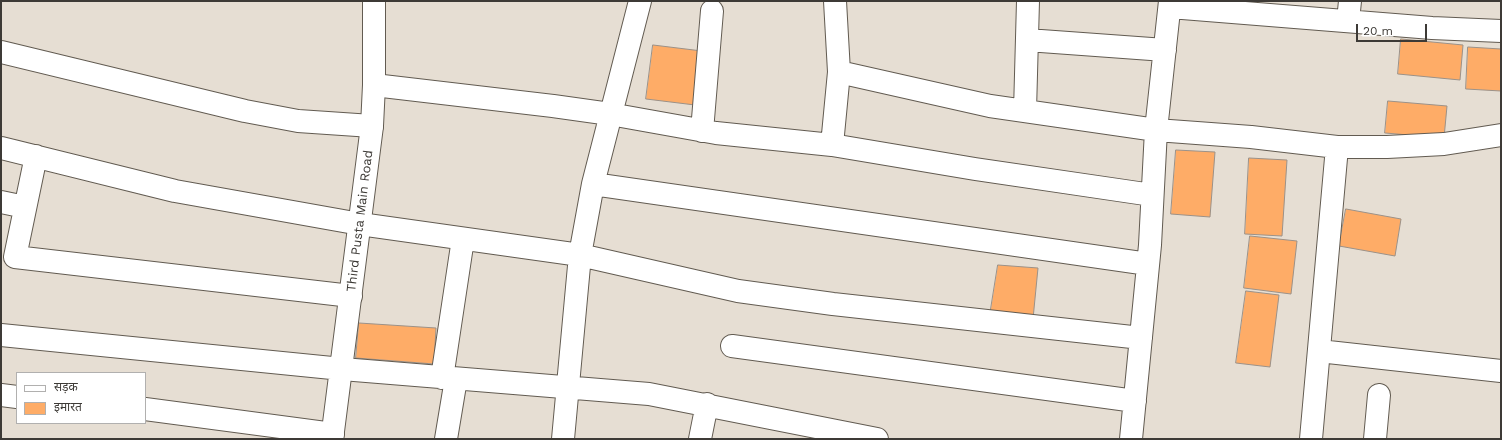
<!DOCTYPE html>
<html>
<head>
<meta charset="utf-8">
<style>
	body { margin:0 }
	#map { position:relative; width:1502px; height:440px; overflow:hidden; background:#e6ded3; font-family:"Work Sans","Noto Sans Devanagari",sans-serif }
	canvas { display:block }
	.frame { position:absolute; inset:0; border:2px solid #3d3a36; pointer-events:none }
	.legend { position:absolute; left:16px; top:372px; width:130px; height:52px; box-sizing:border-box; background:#fff; border:1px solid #b1b0af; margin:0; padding:5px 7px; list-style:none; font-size:12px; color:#3d3a36 }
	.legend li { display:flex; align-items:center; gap:8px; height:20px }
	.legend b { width:20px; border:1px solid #b1b0af }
	.scale { position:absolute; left:1356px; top:24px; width:71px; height:18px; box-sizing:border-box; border:2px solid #3d3a36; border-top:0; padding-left:5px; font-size:12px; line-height:14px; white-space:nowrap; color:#3d3a36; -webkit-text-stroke:3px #fff; paint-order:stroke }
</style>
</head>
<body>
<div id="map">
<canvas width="1502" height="440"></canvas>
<div class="frame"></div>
<ul class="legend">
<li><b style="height:5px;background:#fff"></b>सड़क</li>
<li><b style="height:11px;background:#feac67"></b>इमारत</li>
</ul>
<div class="scale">20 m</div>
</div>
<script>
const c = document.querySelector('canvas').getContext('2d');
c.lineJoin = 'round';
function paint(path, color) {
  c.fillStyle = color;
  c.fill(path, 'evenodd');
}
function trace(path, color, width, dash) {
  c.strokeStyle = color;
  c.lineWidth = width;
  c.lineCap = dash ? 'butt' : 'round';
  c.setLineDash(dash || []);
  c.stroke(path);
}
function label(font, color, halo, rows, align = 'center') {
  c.font = font + ' "Work Sans",sans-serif';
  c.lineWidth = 4;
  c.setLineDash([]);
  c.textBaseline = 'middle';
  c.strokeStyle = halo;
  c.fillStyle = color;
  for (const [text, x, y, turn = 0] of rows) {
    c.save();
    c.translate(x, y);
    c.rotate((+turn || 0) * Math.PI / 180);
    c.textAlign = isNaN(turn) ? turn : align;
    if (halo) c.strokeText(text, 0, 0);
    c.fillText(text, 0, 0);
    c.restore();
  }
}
const building = new Path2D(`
	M1401,39L1463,45L1460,80L1398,74Z
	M653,45L702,51L695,105L646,99Z
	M1468,47L1501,49V91L1466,89Z
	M1388,101L1447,106L1444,138L1385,133Z
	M1176,150L1215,152L1210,217L1171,214Z
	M1249,158L1287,160L1282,236L1245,234Z
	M1346,209L1401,219L1395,256L1339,246Z
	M1250,236L1297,241L1291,294L1244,288Z
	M998,265L1038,268L1033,319L990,315Z
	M1246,291L1279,295L1270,367L1236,363Z
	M359,323L436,328L434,364L356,358Z`);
paint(building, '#feac67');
trace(building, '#9b9188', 1);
const minor = new Path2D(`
	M1170,7L1432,28L1501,31
	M1348,21L1350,1
	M1027,40L1165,50
	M1,52L245,111L298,121L372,126
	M839,72L990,106L1156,130L1251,137L1337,147H1387L1444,144L1501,135
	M374,85L553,106L610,114L716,133L832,145L975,169L1152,195
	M1025,111L1028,1
	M702,131L712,11
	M832,145L839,72L835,1
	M1,148L175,191L360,224L580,255L738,291L833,304L1141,338
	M36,156L15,257L351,296
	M593,184L1148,264
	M1,202L25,207
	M732,346L1135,401
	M1319,351L1501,371
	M342,369L649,394L877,439
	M442,378L463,239
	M1,395L17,397
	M145,409L333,434
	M446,439L456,379
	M563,439L580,255L593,184L640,1
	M700,439L707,404
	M1131,439L1150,245L1156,130L1170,1
	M1311,439L1337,147
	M1375,439L1379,395`);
const tertiary = new Path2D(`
	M1,335L342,369
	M332,439L372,126L374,85V1`);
trace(minor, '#625b51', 24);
trace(tertiary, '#625b51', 24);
trace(minor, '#fff', 22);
trace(tertiary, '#fff', 22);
label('13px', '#3d3a36', '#fff', [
	["Third Pusta Main Road",360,221,-83]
]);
</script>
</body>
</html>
